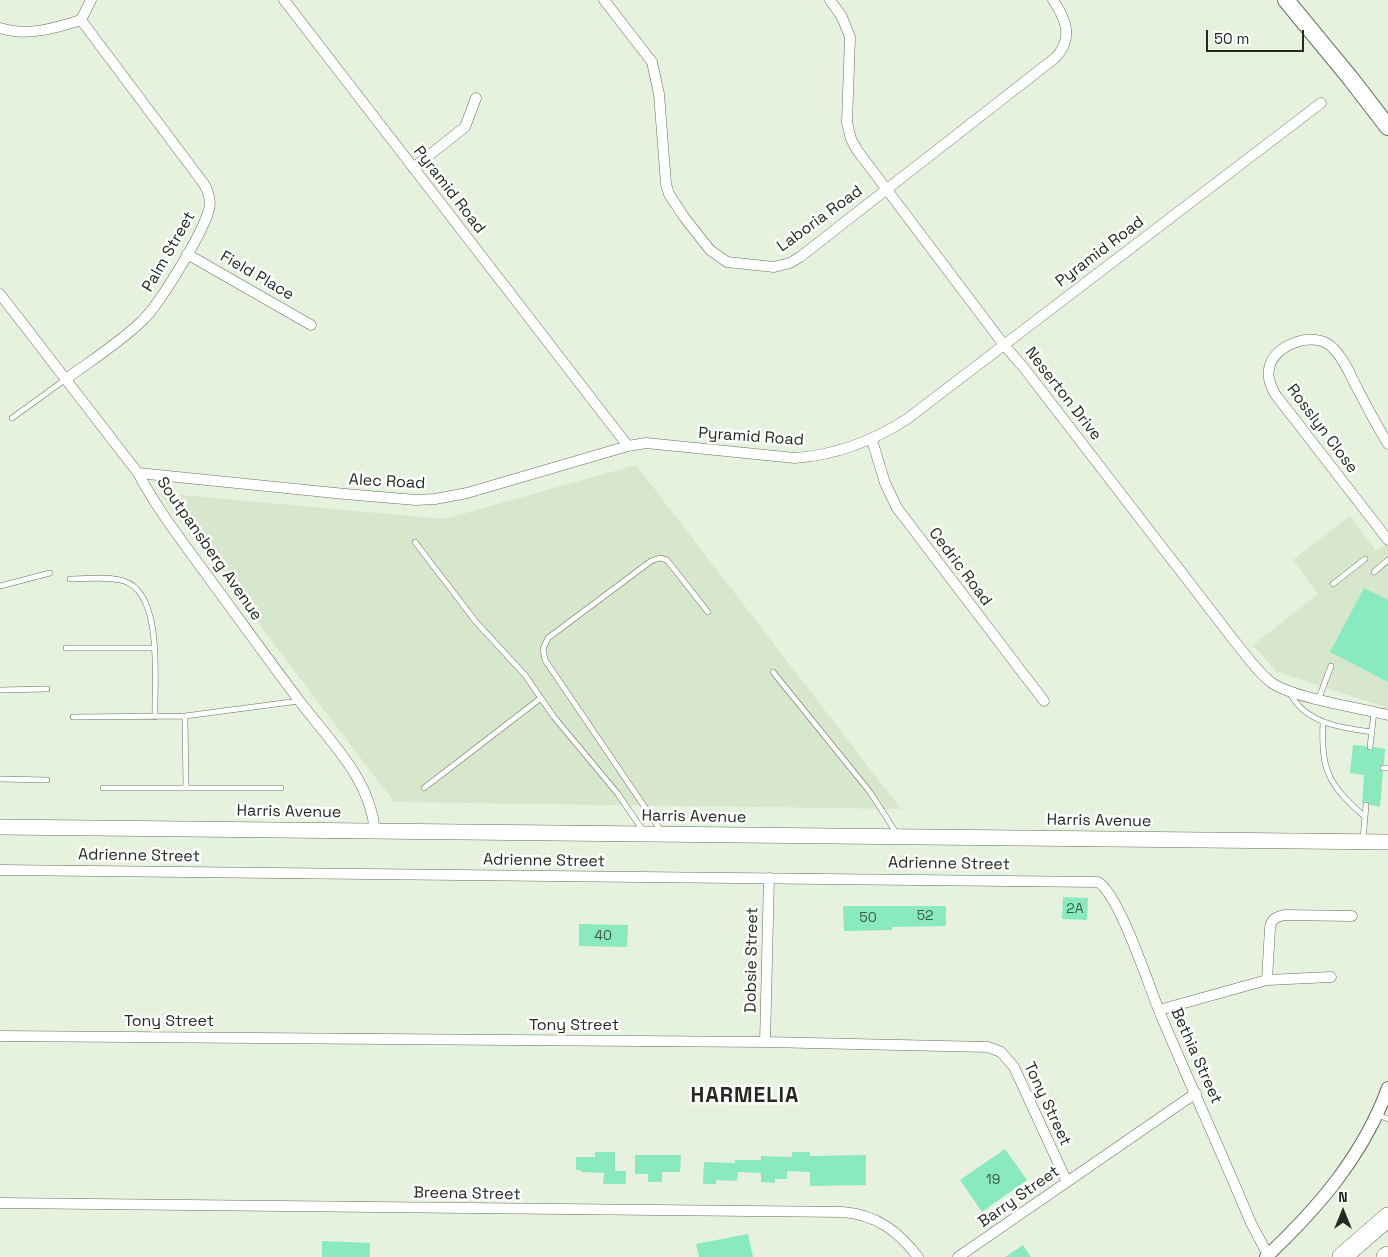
<!DOCTYPE html>
<html>
<head>
<meta charset="utf-8">
<style>
	body { margin:0 }
	#map { position:relative; width:1388px; height:1257px; overflow:hidden; background:#e6f2de; font-family:"Space Grotesk",sans-serif }
	canvas { display:block }
	.north { position:absolute; left:1318px; top:1187px; width:50px; height:50px; -webkit-text-stroke:4px #fff; paint-order:stroke; rotate:0deg; font-size:14px; font-weight:700; line-height:20px; text-align:center; color:#252922 }
	.north::after { content:''; display:block; margin:auto; width:18px; height:22px; background:#252922; clip-path:polygon(50% 0,100% 100%,50% 72%,0 100%) }
	.scale { position:absolute; left:1206px; top:30px; width:98px; height:22px; box-sizing:border-box; border:2px solid #252922; border-top:0; padding-left:6px; font-size:15px; line-height:18px; white-space:nowrap; color:#252922; -webkit-text-stroke:4px #fff; paint-order:stroke }
</style>
</head>
<body>
<div id="map">
<canvas width="1388" height="1257"></canvas>
<div class="north">N</div>
<div class="scale">50 m</div>
</div>
<script>
const c = document.querySelector('canvas').getContext('2d');
c.lineJoin = 'round';
function paint(path, color) {
  c.fillStyle = color;
  c.fill(path, 'evenodd');
}
function trace(path, color, width, dash) {
  c.strokeStyle = color;
  c.lineWidth = width;
  c.lineCap = dash ? 'butt' : 'round';
  c.setLineDash(dash || []);
  c.stroke(path);
}
function label(font, color, halo, rows, align = 'center') {
  c.font = font + ' "Space Grotesk",sans-serif';
  c.lineWidth = 5;
  c.setLineDash([]);
  c.textBaseline = 'middle';
  c.strokeStyle = halo;
  c.fillStyle = color;
  for (const [text, x, y, turn = 0] of rows) {
    c.save();
    c.translate(x, y);
    c.rotate((+turn || 0) * Math.PI / 180);
    c.textAlign = isNaN(turn) ? turn : align;
    if (halo) c.strokeText(text, 0, 0);
    c.fillText(text, 0, 0);
    c.restore();
  }
}
paint(new Path2D(`
	M636,465L901,809L394,802L159,493L444,519Z
	M1350,516L1376,551L1388,544V708L1277,672L1253,645L1318,594L1293,560Z`), '#d7e7cc');
paint(new Path2D(`
	M1364,588L1388,600V682L1330,652Z
	M1353,745L1366,746L1370,751L1374,747L1385,749L1384,764L1379,768L1383,772L1380,807L1370,805L1367,801L1362,803L1364,775L1350,773Z
	M1063,897L1088,898L1087,920L1062,919Z
	M843,906H946V926L892,927V930L844,931Z
	M579,924L628,925L627,947L579,946Z
	M1005,1149L1027,1180L982,1212L960,1180Z
	M595,1152H615V1171H626V1184H603L604,1173L581,1172V1170H576V1157H595Z
	M792,1152H810V1156L866,1155V1185L810,1186V1172L787,1171V1179H775V1183L761,1182V1173L738,1172L737,1181L716,1180V1184H703L704,1162L735,1163V1160H761V1156L792,1157Z
	M635,1155H681L680,1172H662V1182H648V1174H635Z
	M748,1234L753,1257H699L696,1244Z
	M322,1241L370,1243V1257H322Z
	M1023,1245L1031,1257H1005Z`), '#89eabf');
const service = new Path2D(`
	M12,418L66,379
	M415,542L476,622L525,675L554,717L618,794L644,832
	M1374,572L1388,560
	M70,579C86,579 109,576 124,581C164,594 154,682 155,717
	M1333,584L1365,559
	M0,586L50,573
	M66,648H153
	M773,672L870,792L897,834
	M0,690L47,689
	M1290,693C1305,723 1341,728 1372,732
	M1319,698L1331,666
	M185,716L186,787
	M73,717L185,716L299,701
	M1323,722C1321,771 1328,784 1365,817
	M1370,747L1374,712
	M1383,768H1388
	M0,779L47,780
	M103,788H281
	M424,788L541,698
	M661,831L545,660L543,649L548,638L651,561L660,558L667,560L708,612
	M1363,839L1366,805
	M1378,1115L1388,1119`);
const minor = new Path2D(`
	M284,0L628,446L646,443L795,458C836,455 873,441 907,419L1321,103
	M604,0L652,62L659,94L666,184L669,194L684,217L710,250L727,262L774,267L790,263L800,257L1055,58C1074,39 1066,19 1053,0
	M830,0L842,17L850,37L847,123L851,139L857,150L1004,345L1024,368L1236,643C1247,656 1258,673 1272,683C1294,698 1359,708 1388,715
	M81,20L91,0
	M0,28C27,37 56,28 81,20
	M413,168L465,127L476,98
	M187,254L311,325
	M0,294L138,473C157,509 182,541 206,574C237,616 267,658 298,699C329,741 370,777 375,831
	M66,379C92,360 119,343 142,321C160,304 200,237 208,213C212,203 209,193 204,184L81,20
	M872,440L885,483L897,508L1044,701
	M1388,444C1377,426 1367,407 1357,388C1350,374 1344,359 1333,348C1315,329 1272,345 1269,369C1267,378 1271,386 1275,394L1388,540
	M138,473L345,494L416,500L435,499L467,493L628,446
	M0,870L1098,882C1120,895 1150,990 1162,1018C1191,1086 1222,1154 1251,1223L1268,1255
	M1267,980L1270,928C1271,919 1276,917 1284,915L1352,916
	M1159,1010L1267,980L1331,977
	M0,1036L765,1042L988,1047L1001,1052L1014,1067L1067,1182
	M765,1042L769,878
	M0,1203L843,1212C877,1215 898,1231 918,1257
	M958,1257L1196,1093`);
const tertiary = new Path2D(`
	M1266,1257C1318,1208 1363,1156 1388,1088`);
const secondary = new Path2D(`
	M0,827L1388,842`);
const primary = new Path2D(`
	M1286,0L1351,79L1388,127`);
const motorway = new Path2D(`
	M1342,1257L1388,1217
	M1386,1257L1388,1256`);
trace(service, '#66715f', 6);
trace(minor, '#66715f', 11);
trace(tertiary, '#66715f', 14);
trace(secondary, '#66715f', 16);
trace(primary, '#66715f', 18);
trace(motorway, '#66715f', 20);
trace(service, '#fff', 5);
trace(minor, '#fff', 10);
trace(tertiary, '#fff', 12);
trace(secondary, '#fff', 15);
trace(primary, '#fff', 16);
trace(motorway, '#fff', 19);
label('14px', '#3e5949', null, [
	["2A",1075,909],
	["52",925,916],
	["50",868,918],
	["40",603,936],
	["19",993,1180]
]);
label('16px', '#252922', '#fff', [
	["Pyramid Road",449,190,52],
	["Laboria Road",820,219,-36],
	["Palm Street",169,252,-60],
	["Pyramid Road",1100,252,-37],
	["Field Place",257,276,30],
	["Neserton Drive",1063,394,52],
	["Rosslyn Close",1322,429,53],
	["Pyramid Road",751,437,4],
	["Alec Road",387,482,3],
	["Soutpansberg Avenue",209,549,55],
	["Cedric Road",960,567,53],
	["Harris Avenue",289,812,1],
	["Harris Avenue",694,817,1],
	["Harris Avenue",1099,821,1],
	["Adrienne Street",139,856,1],
	["Adrienne Street",544,861,1],
	["Adrienne Street",949,864,1],
	["Dobsie Street",752,960,-89],
	["Tony Street",169,1022],
	["Tony Street",574,1026],
	["Bethia Street",1196,1056,66],
	["Tony Street",1047,1104,65],
	["Breena Street",467,1194,1],
	["Barry Street",1019,1197,-35]
]);
c.letterSpacing = '1px';
label('bold 21px', '#252922', '#fff', [
	["HARMELIA",745,1096]
]);
c.letterSpacing = '0px';
</script>
</body>
</html>
